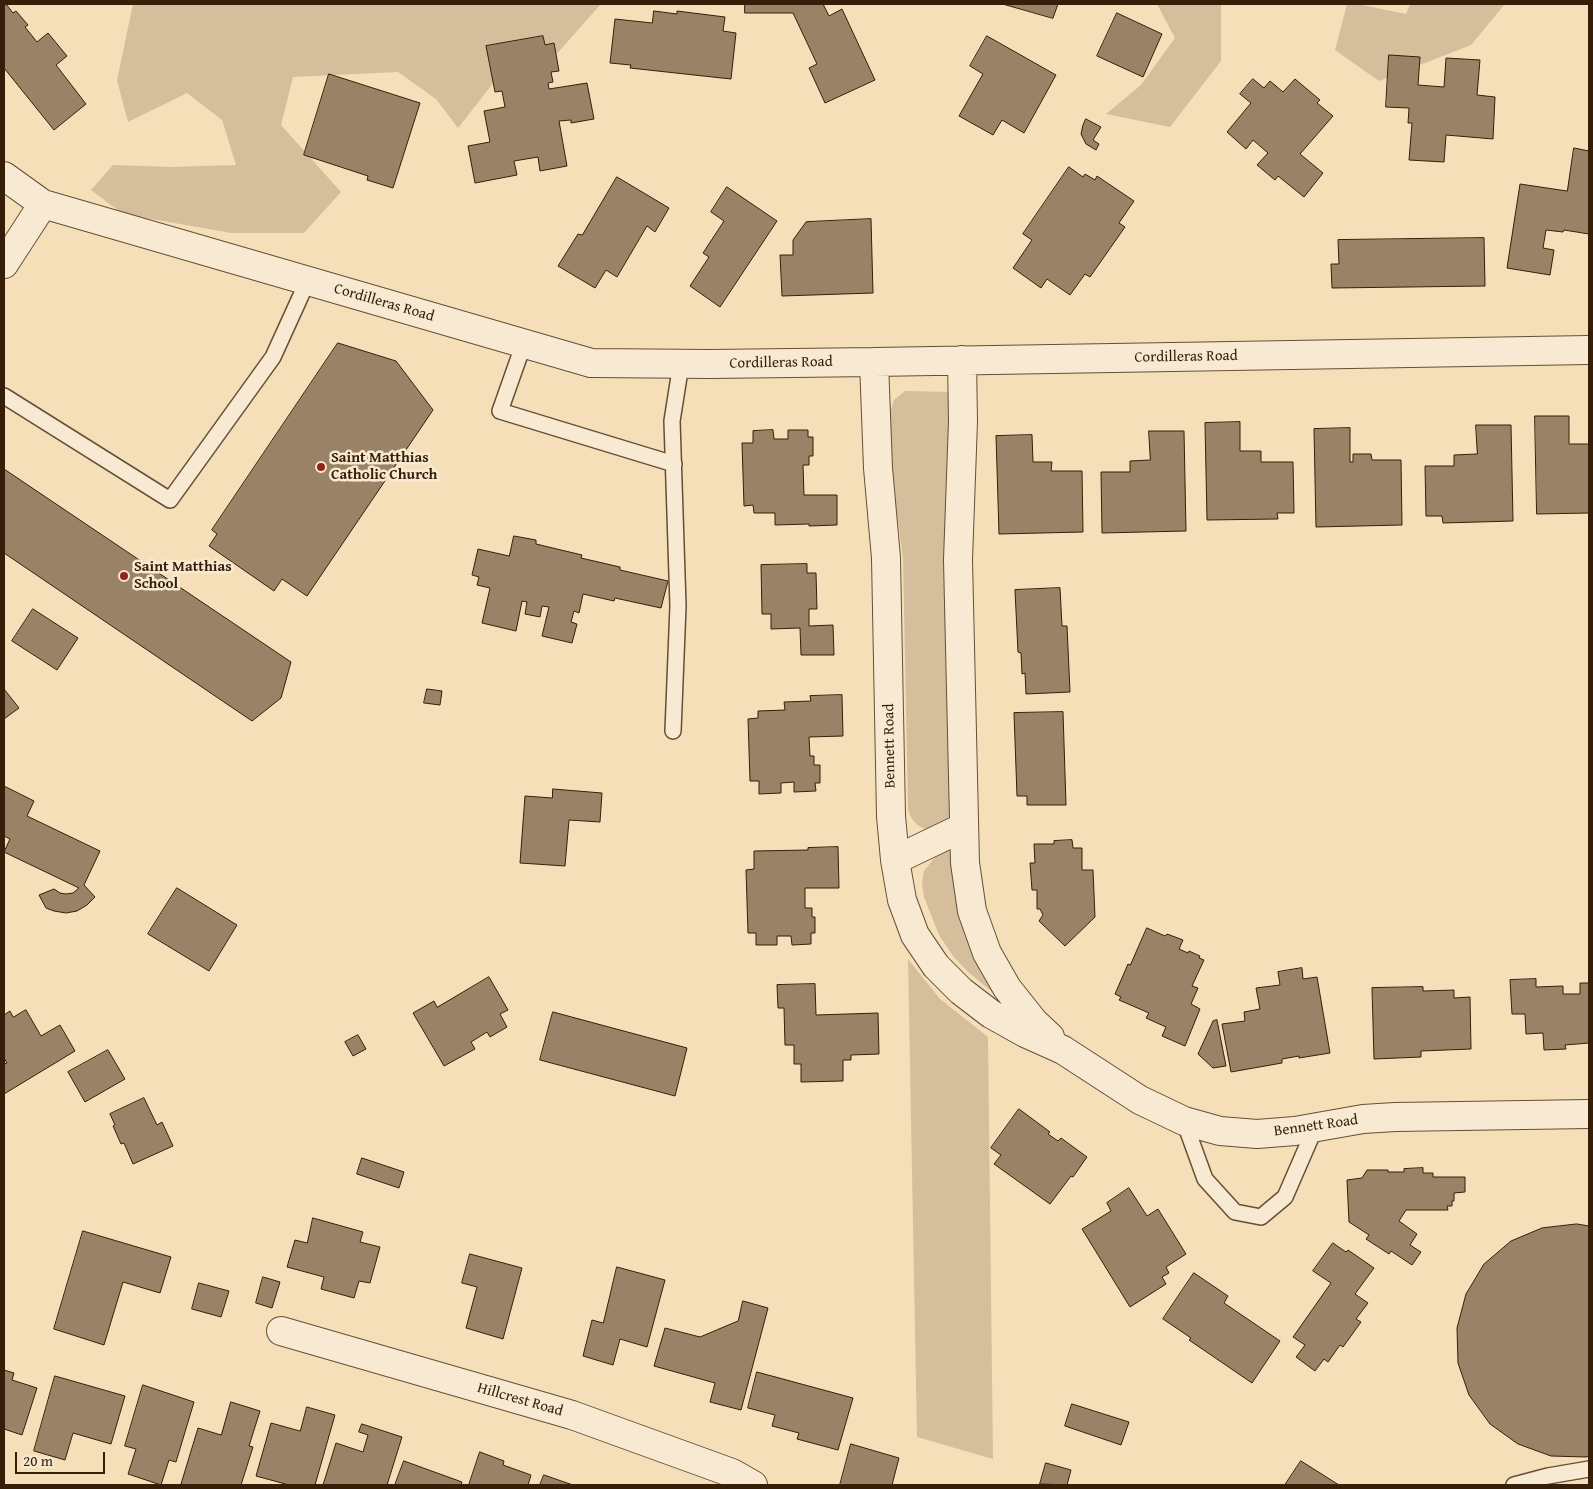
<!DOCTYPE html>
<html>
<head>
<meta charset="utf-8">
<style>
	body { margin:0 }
	#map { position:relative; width:1593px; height:1489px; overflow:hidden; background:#f5dfb9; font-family:"Gentium Book Plus",serif }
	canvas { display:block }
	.frame { position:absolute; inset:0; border:5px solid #361e09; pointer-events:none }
	.scale { position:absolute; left:15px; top:1452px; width:90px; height:22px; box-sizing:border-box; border:2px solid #361e09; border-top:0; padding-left:6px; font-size:15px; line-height:18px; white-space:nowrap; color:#361e09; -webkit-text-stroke:4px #f8ead2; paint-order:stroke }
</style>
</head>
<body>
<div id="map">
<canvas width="1593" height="1489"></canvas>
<div class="frame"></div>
<div class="scale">20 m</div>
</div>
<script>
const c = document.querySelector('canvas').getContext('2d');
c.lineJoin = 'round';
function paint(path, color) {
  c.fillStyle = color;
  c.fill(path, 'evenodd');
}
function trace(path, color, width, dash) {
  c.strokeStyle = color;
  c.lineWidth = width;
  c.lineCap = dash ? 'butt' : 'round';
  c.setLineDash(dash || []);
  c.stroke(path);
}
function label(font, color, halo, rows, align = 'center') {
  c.font = font + ' "Gentium Book Plus",serif';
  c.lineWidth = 5;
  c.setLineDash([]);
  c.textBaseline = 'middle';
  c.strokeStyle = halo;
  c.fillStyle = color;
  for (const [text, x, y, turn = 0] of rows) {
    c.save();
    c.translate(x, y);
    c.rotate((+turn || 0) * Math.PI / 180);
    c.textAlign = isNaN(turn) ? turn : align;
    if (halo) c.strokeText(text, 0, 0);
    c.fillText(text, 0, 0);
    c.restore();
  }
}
paint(new Path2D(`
	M133,4H601L546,66L501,73L458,128L436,99L398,72L293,77L281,125L341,192L304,233H231L123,214L91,190L113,165L171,167L236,165L222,120L187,93L128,122L117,80Z
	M1157,4H1221V61L1170,127L1106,114L1141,85L1175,38Z
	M1347,4H1357L1406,14L1410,4H1505L1471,45L1379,81L1335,50Z
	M905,391L954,392L952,812C949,819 947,821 941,824C938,825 933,828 930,829C918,830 909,817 908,808L903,559L890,462L889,416L894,400Z
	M951,848L952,851L997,996L967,971L953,956L939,935L924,897L922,883L924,871L935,857L945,849Z
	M908,959L940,999L988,1037L993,1459L917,1437Z`), '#d5be9b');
const building = new Path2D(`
	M4,4H6L13,13L16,11L28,25L25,27L37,42L48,33L67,56L56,65L86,104L54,130L4,68Z
	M745,4H823L829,16L842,9L875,80L825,103L809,68L817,64L793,13H745Z
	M1003,4H1058L1053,18Z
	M654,11L677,14V11L725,17L723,31L736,33L731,79L630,68L631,65L610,63L615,19L652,23Z
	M1117,13L1162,34L1143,77L1097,56Z
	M543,36L545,45L554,43L559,71L551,72L553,82L548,83L549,89L587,83L594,119L571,123V120L559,121L567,166L540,171L538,157L514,161L517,175L475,183L468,146L490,142L484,111L505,107L502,91L495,92L486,46Z
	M987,36L1056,75L1024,133L1002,120L993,135L959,116L983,74L970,66Z
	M1389,55L1420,57L1418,85L1444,87L1446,58L1480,60L1477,95L1495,97L1493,139L1446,135L1444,162L1409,160L1412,123H1408L1409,108L1386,107Z
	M329,74L420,103L393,188L367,180L368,176L304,155Z
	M1253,79L1264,88L1270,81L1283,92L1295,79L1320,100L1317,103L1333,116L1300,154L1323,173L1304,197L1278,176L1275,180L1257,165L1268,153L1253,140L1246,149L1227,132L1251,103L1240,94Z
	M1086,119L1101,127L1093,140L1099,144L1096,150L1086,144L1081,134L1083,125Z
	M1574,148L1589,151V234L1564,230L1563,232L1546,230L1543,248L1554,250L1550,275L1507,268L1520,184L1567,191Z
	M1069,167L1083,177L1085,174L1095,180L1097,176L1134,201L1119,223L1125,227L1090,277L1085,274L1070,295L1047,279L1041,288L1013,268L1032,240L1023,234Z
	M617,177L669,208L655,232L647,226L617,277L606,270L595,288L558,266L578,234L582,235Z
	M727,187L777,221L720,307L690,286L709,257L703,253L724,221L711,212Z
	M871,219L873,293L782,296L780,255H793V240L806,222Z
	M1484,238L1485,286L1332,288L1331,264H1339L1338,240Z
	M338,343L396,361L433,410L307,596L282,579L274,591L209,546L217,534L212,530Z
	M1535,416H1569V444H1589V513L1537,514Z
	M1240,422V451H1261V462H1293L1294,513H1277L1278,519L1207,520L1205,423Z
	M1476,425H1511L1513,521L1443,523L1442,516H1426L1425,466H1454V455L1477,454Z
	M1350,428V462H1353V454H1371L1372,460H1401L1402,525L1316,527L1314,429Z
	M773,430L774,439H788V430H808V437H813V456H809V465H803L804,495H837V525L809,526V524L775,525V513H754L753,505L744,506L742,443H753V431Z
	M1149,431H1184L1186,531L1102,533L1101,472H1130V461L1150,460Z
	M1032,435L1033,462H1052L1051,471H1082L1083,532L999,534L996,436Z
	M4,469L291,662L281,698L252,721L4,553Z
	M514,536L536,540V544L582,555L581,558L620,567V570L668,581L661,608L615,598L614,601L583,594L579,613L574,611L571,622L577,624L572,643L542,636L549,607L542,606L540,617L525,614L527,602L522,601L516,631L482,623L490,588L477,585L479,577L472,575L478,549L509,556Z
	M807,564V573H816L817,609H809V626L833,625L834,655H801L800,628L771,629V614H762L761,565Z
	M1060,588L1062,626H1067L1070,692L1026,694L1025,673L1022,674L1021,653L1018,652L1015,590Z
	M33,609L78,638L57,670L12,641Z
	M4,689L19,708L4,719Z
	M427,689L442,691L440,705L424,703Z
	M842,695L843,736L809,737L810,756H814V765H820V783H815L816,791L794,792V782L781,783V793L759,794V781H750L748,719L758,718V711L785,710L784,702L811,701L810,696Z
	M1063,712L1066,805H1027V796H1017L1014,713Z
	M4,786L34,801L27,816L100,851L84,885L95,897L87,905L77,911L66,913L54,911L46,908L39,895L54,889L60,893L66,894L73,893L79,888L4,852L10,839L4,836Z
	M553,789L602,793L600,822L569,820L565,866L520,863L525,796L552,798Z
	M1072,840L1073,848H1082V870H1093L1095,917L1065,946L1039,921L1043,915L1040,909H1037V890H1032L1030,863H1035L1034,844H1054V841Z
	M838,847L839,888H805V908H812V917H815V933H811V944L792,945L791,936H777V945H756V933H748L746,870L754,869V851L808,850V848Z
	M177,888L237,925L209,971L148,934Z
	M1147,928L1165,936L1167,934L1183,940L1179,949L1188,953L1189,951L1200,956L1199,958L1204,960L1192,986L1198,988L1191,1004L1200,1009L1185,1046L1162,1036L1166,1027L1146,1018L1149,1013L1119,1000L1121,997L1115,994L1128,964L1130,965Z
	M1302,968L1303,979L1317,977L1330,1053L1299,1058V1056L1282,1059V1063L1231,1072L1222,1024L1245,1021L1244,1012L1260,1009L1256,988L1280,985L1278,972Z
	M489,977L508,1010L500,1014L507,1027L490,1037L487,1032L471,1042L475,1049L444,1066L413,1013L434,1001L437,1007Z
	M1536,979V987L1563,986V994H1580V983H1589V1043L1565,1045L1566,1049L1544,1050L1543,1033L1526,1034L1525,1014H1512L1510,980Z
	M815,984L816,1015L878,1013L879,1054L851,1055V1060H843V1081L801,1082V1064H794V1045H785L784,1008H778L777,985Z
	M1423,987V991L1454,990V998L1470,997L1471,1049L1421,1051V1057L1374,1059L1372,988Z
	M26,1010L41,1036L60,1025L75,1051L4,1094V1064L7,1063L4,1058V1015L10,1011L13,1017Z
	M553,1012L687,1048L675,1096L540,1060Z
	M1217,1020L1226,1066L1213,1068L1198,1054L1213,1021Z
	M358,1035L366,1049L353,1056L345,1042Z
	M108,1050L125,1079L85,1102L68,1072Z
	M144,1098L157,1125L162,1122L173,1146L133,1164L124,1143L121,1144L113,1126L115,1125L110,1114Z
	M1019,1109L1050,1132L1048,1134L1058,1141L1061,1138L1087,1157L1073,1177L1071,1176L1050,1204L994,1164L1001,1155L991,1148Z
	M362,1158L404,1172L399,1188L357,1174Z
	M1423,1168V1173H1433V1177H1465V1192L1454,1193V1201H1452V1206H1447L1448,1210H1406L1399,1221L1417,1234L1410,1245L1421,1252L1412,1265L1391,1251L1389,1254L1366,1239L1369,1235L1349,1222L1347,1180L1362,1178L1367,1170H1388V1172H1404V1169Z
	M1129,1188L1147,1216L1158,1209L1186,1254L1166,1267L1169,1273L1162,1277L1166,1284L1130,1307L1082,1229L1111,1211L1107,1203Z
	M313,1218L363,1232L360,1242L380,1247L370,1283L359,1281L354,1298L321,1289L324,1277L287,1267L295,1240L307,1243Z
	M1577,1224L1589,1226V1456L1586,1457L1551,1456L1518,1444L1490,1424L1469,1395L1458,1363L1457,1328L1466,1294L1484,1264L1511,1241L1542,1228Z
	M83,1231L171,1257L160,1293L123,1282L104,1345L54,1329Z
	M1333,1243L1346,1252L1348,1250L1374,1268L1355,1294L1368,1303L1356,1319L1361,1322L1343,1347L1340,1345L1328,1362L1324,1359L1315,1371L1296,1357L1305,1345L1293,1337L1331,1283L1313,1271Z
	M470,1254L522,1268L503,1339L466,1328L477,1287L462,1283Z
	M617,1267L665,1280L647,1347L620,1339L613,1365L583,1356L592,1320L603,1323Z
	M1194,1273L1228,1296L1224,1303L1280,1341L1252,1383L1189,1340L1191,1338L1163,1319Z
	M263,1277L280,1282L272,1308L256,1303Z
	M199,1283L229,1291L221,1317L192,1309Z
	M743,1301L768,1308L741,1410L710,1402L715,1383L654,1366L665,1328L700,1337L738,1321Z
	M4,1370L14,1373L12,1380L37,1388L22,1435L4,1429Z
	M757,1372L853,1398L838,1450L797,1439L799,1433L772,1426L775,1415L748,1408Z
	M55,1376L125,1396L111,1444L73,1433L65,1460L34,1451Z
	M143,1385L194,1402L176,1462L169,1460L161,1485L128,1474L136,1449L125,1446Z
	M231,1402L260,1411L249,1446L253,1447L241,1485H186L181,1484L198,1428L221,1435Z
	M1072,1404L1129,1422L1121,1445L1065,1426Z
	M307,1407L335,1415L315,1485H289L256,1476L271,1423L300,1431Z
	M362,1424L402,1437L387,1485H323L336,1443L363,1452L368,1435L359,1432Z
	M851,1444L899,1458L892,1485H840Z
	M480,1452L504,1461L503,1465L531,1475L528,1485H469Z
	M404,1461L462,1482L461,1485H395Z
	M1301,1461L1339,1485H1285Z
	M1046,1463L1071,1470L1067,1485L1040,1484Z
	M544,1475L573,1485H540Z`);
paint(building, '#998265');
trace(building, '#361e09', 1);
const lane = new Path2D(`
	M524,343L500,411L674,464
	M4,396L170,500L273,357L308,280
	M673,731L678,606L672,421L681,364
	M1184,1121L1205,1179L1235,1212L1261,1217L1285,1197L1315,1128
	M1514,1485L1548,1476L1589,1469`);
const street = new Path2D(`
	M4,176L43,204L591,363L710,364L874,362L1589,350
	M4,264L43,204
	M962,360L963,421L958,560L965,863L972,911L987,953L1007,988L1034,1022L1050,1037
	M874,362L878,468L886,558L891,816L895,860L902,900L915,935L936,966L961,991L991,1014L1025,1033L1063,1050L1140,1100L1184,1121L1220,1131L1257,1134L1295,1131L1363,1119L1395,1117L1589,1114
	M895,860L964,827
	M281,1331L572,1415L732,1473L753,1485`);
trace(lane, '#664e35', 18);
trace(street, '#664e35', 30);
trace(lane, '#f8ead2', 15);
trace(street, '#f8ead2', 28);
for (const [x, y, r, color] of [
	[321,467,5,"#8f2418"],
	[124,576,5,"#8f2418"]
]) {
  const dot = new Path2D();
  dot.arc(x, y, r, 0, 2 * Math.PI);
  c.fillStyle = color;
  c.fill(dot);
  trace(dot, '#f8ead2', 2);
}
label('15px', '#361e09', '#f8ead2', [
	["Cordilleras Road",384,303,16],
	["Cordilleras Road",1186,357,-1],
	["Cordilleras Road",781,363,-1],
	["Bennett Road",890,746,-91],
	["Bennett Road",1316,1126,-8],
	["Hillcrest Road",520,1400,16]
]);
label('bold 15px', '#361e09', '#f8ead2', [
	["Saint Matthias",331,458],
	["Catholic Church",331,475],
	["Saint Matthias",134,567],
	["School",134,584]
], 'left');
</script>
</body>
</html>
